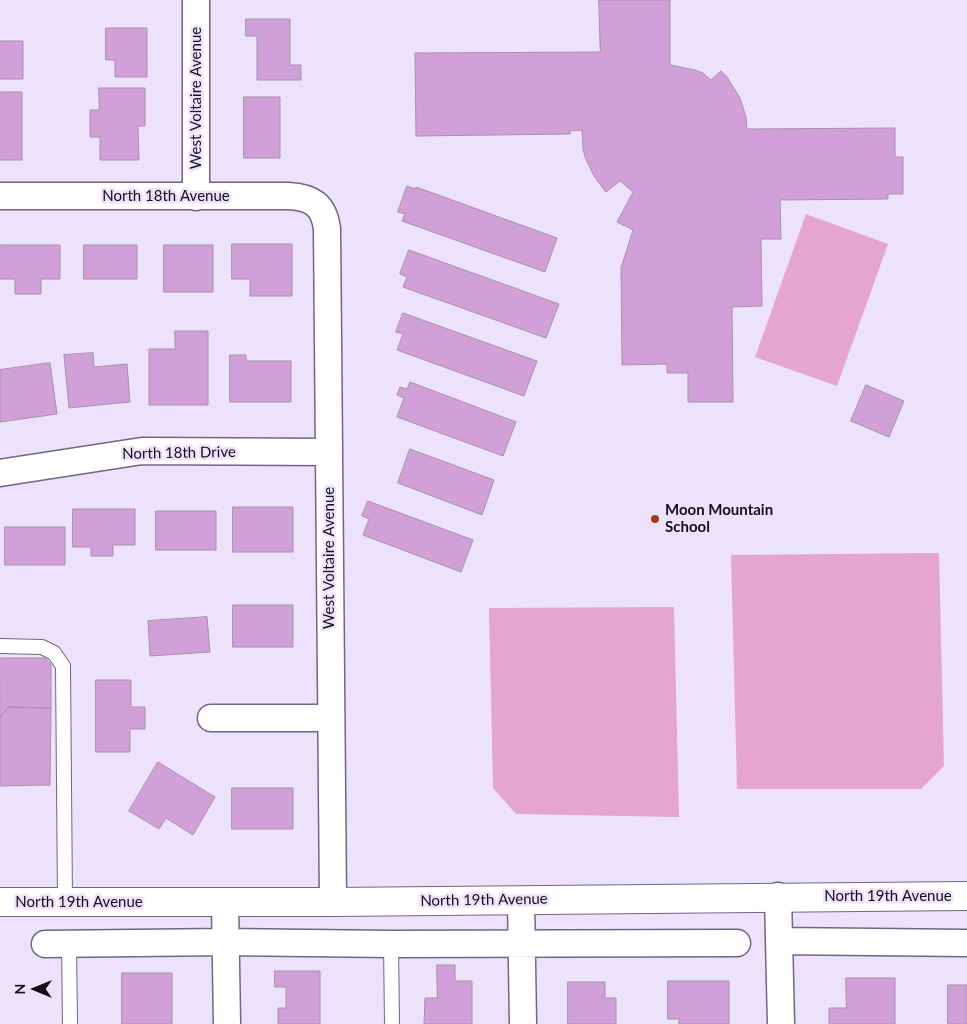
<!DOCTYPE html>
<html>
<head>
<meta charset="utf-8">
<style>
	body { margin:0 }
	#map { position:relative; width:967px; height:1024px; overflow:hidden; background:#ede2fc; font-family:Lato,sans-serif }
	canvas { display:block }
	.north { position:absolute; left:10px; top:964px; width:50px; height:50px; -webkit-text-stroke:4px #ede2fc; paint-order:stroke; rotate:270deg; font-size:14px; font-weight:700; line-height:20px; text-align:center; color:#14101a }
	.north::after { content:''; display:block; margin:auto; width:18px; height:22px; background:#14101a; clip-path:polygon(50% 0,100% 100%,50% 72%,0 100%) }
</style>
</head>
<body>
<div id="map">
<canvas width="967" height="1024"></canvas>
<div class="north">N</div>
</div>
<script>
const c = document.querySelector('canvas').getContext('2d');
c.lineJoin = 'round';
function paint(path, color) {
  c.fillStyle = color;
  c.fill(path, 'evenodd');
}
function trace(path, color, width, dash) {
  c.strokeStyle = color;
  c.lineWidth = width;
  c.lineCap = dash ? 'butt' : 'round';
  c.setLineDash(dash || []);
  c.stroke(path);
}
function label(font, color, halo, rows, align = 'center') {
  c.font = font + ' Lato,sans-serif';
  c.lineWidth = 5;
  c.setLineDash([]);
  c.textBaseline = 'middle';
  c.strokeStyle = halo;
  c.fillStyle = color;
  for (const [text, x, y, turn = 0] of rows) {
    c.save();
    c.translate(x, y);
    c.rotate((+turn || 0) * Math.PI / 180);
    c.textAlign = isNaN(turn) ? turn : align;
    if (halo) c.strokeText(text, 0, 0);
    c.fillText(text, 0, 0);
    c.restore();
  }
}
paint(new Path2D(`
	M806,214L888,244L837,386L755,357Z
	M939,553L944,766L921,789H737L731,555Z
	M674,607L679,817L516,814L493,788L489,608Z`), '#e4a6cd');
const building = new Path2D(`
	M599,0H670V65L695,70L703,73L711,80L721,71L727,77L740,98L746,117L747,129L895,128V157H903V194H888V199L780,200L781,239H761L762,306L732,307L733,402H688V373H667V364L622,365L621,268L633,230L617,222L633,192L620,181L606,192L599,183L593,174L585,157L583,149L582,130L570,131V134L416,136L415,53L600,52Z
	M246,19H290V65H301V80H257V36H246Z
	M106,28H147V77H115V60H106Z
	M0,41H23V79H0Z
	M99,88H145V126H138L139,160H100V137H90V110H99Z
	M0,92H22V160H0Z
	M244,97H280V158H244Z
	M407,186L415,189L416,187L557,238L545,272L402,221L405,214L398,212Z
	M232,244H292V296H250V279H232Z
	M0,245H60V279H41V294H15V279H0Z
	M84,245H137V279H84Z
	M164,245H213V292H164Z
	M409,250L559,304L546,338L403,287L407,277L400,274Z
	M403,313L537,361L524,396L397,350L403,334L396,332Z
	M175,331H208V405H149V349H175Z
	M93,353L94,367L127,364L130,402L69,408L64,355Z
	M230,355H246V361H291V402H230Z
	M50,363L57,414L0,422V370Z
	M410,382L516,422L503,456L397,417L404,398L397,395L400,387L407,389Z
	M866,385L904,401L889,437L851,421Z
	M410,449L494,480L482,515L398,483Z
	M368,501L473,540L461,572L363,535L369,519L362,516Z
	M233,507H293V552H233Z
	M73,509H135V545H113V556H91V547H73Z
	M156,511H216V550H156Z
	M5,527H65V565H5Z
	M233,605H293V647H233Z
	M207,617L210,652L150,656L148,621Z
	M0,658H45L51,664V708L9,707L0,717Z
	M96,680H131V707H145V729H130V752H96Z
	M9,707L51,708L50,785L0,786V717Z
	M158,762L215,797L193,835L166,818L159,829L129,811Z
	M232,788H293V829H232Z
	M437,965H455V981H472V1024H424L425,998H437Z
	M275,971H320V1024H278V1008H286V987H275Z
	M122,973H172V1024H122Z
	M846,978H895V1024H829V1008H846Z
	M668,981H729V1024H679V1019H668Z
	M568,982H605V998H616V1024H568Z
	M948,985H967V1024H948Z`);
paint(building, '#d2a0d9');
trace(building, '#a790aa', 1);
const lane = new Path2D(`
	M0,646L42,647L54,653L63,666L65,902
	M69,944L70,1024
	M391,944L392,1024`);
const street = new Path2D(`
	M196,0V197
	M0,196H288C312,197 324,205 327,229L333,902
	M0,473L142,451L329,452
	M211,718H330
	M778,896L781,1024
	M521,900L523,1024
	M225,902L227,1024
	M779,941L967,943
	M45,944L225,942L391,944L737,943`);
const primary = new Path2D(`
	M0,902H333L967,896`);
trace(lane, '#716682', 16);
trace(street, '#716682', 29);
trace(primary, '#716682', 30);
trace(lane, '#fff', 14);
trace(street, '#fff', 26);
trace(primary, '#fff', 28);
for (const [x, y, r, color] of [
	[655,519,5,"#a23b18"]
]) {
  const dot = new Path2D();
  dot.arc(x, y, r, 0, 2 * Math.PI);
  c.fillStyle = color;
  c.fill(dot);
  trace(dot, '#ede2fc', 2);
}
label('15px', '#14101a', '#ede2fc', [
	["West Voltaire Avenue",196,98,-90],
	["North 18th Avenue",166,196],
	["North 18th Drive",179,453,-1],
	["West Voltaire Avenue",329,558,-90],
	["North 19th Avenue",888,896],
	["North 19th Avenue",484,900,-1],
	["North 19th Avenue",79,902]
]);
label('bold 15px', '#14101a', '#ede2fc', [
	["Moon Mountain",665,510],
	["School",665,527]
], 'left');
</script>
</body>
</html>
